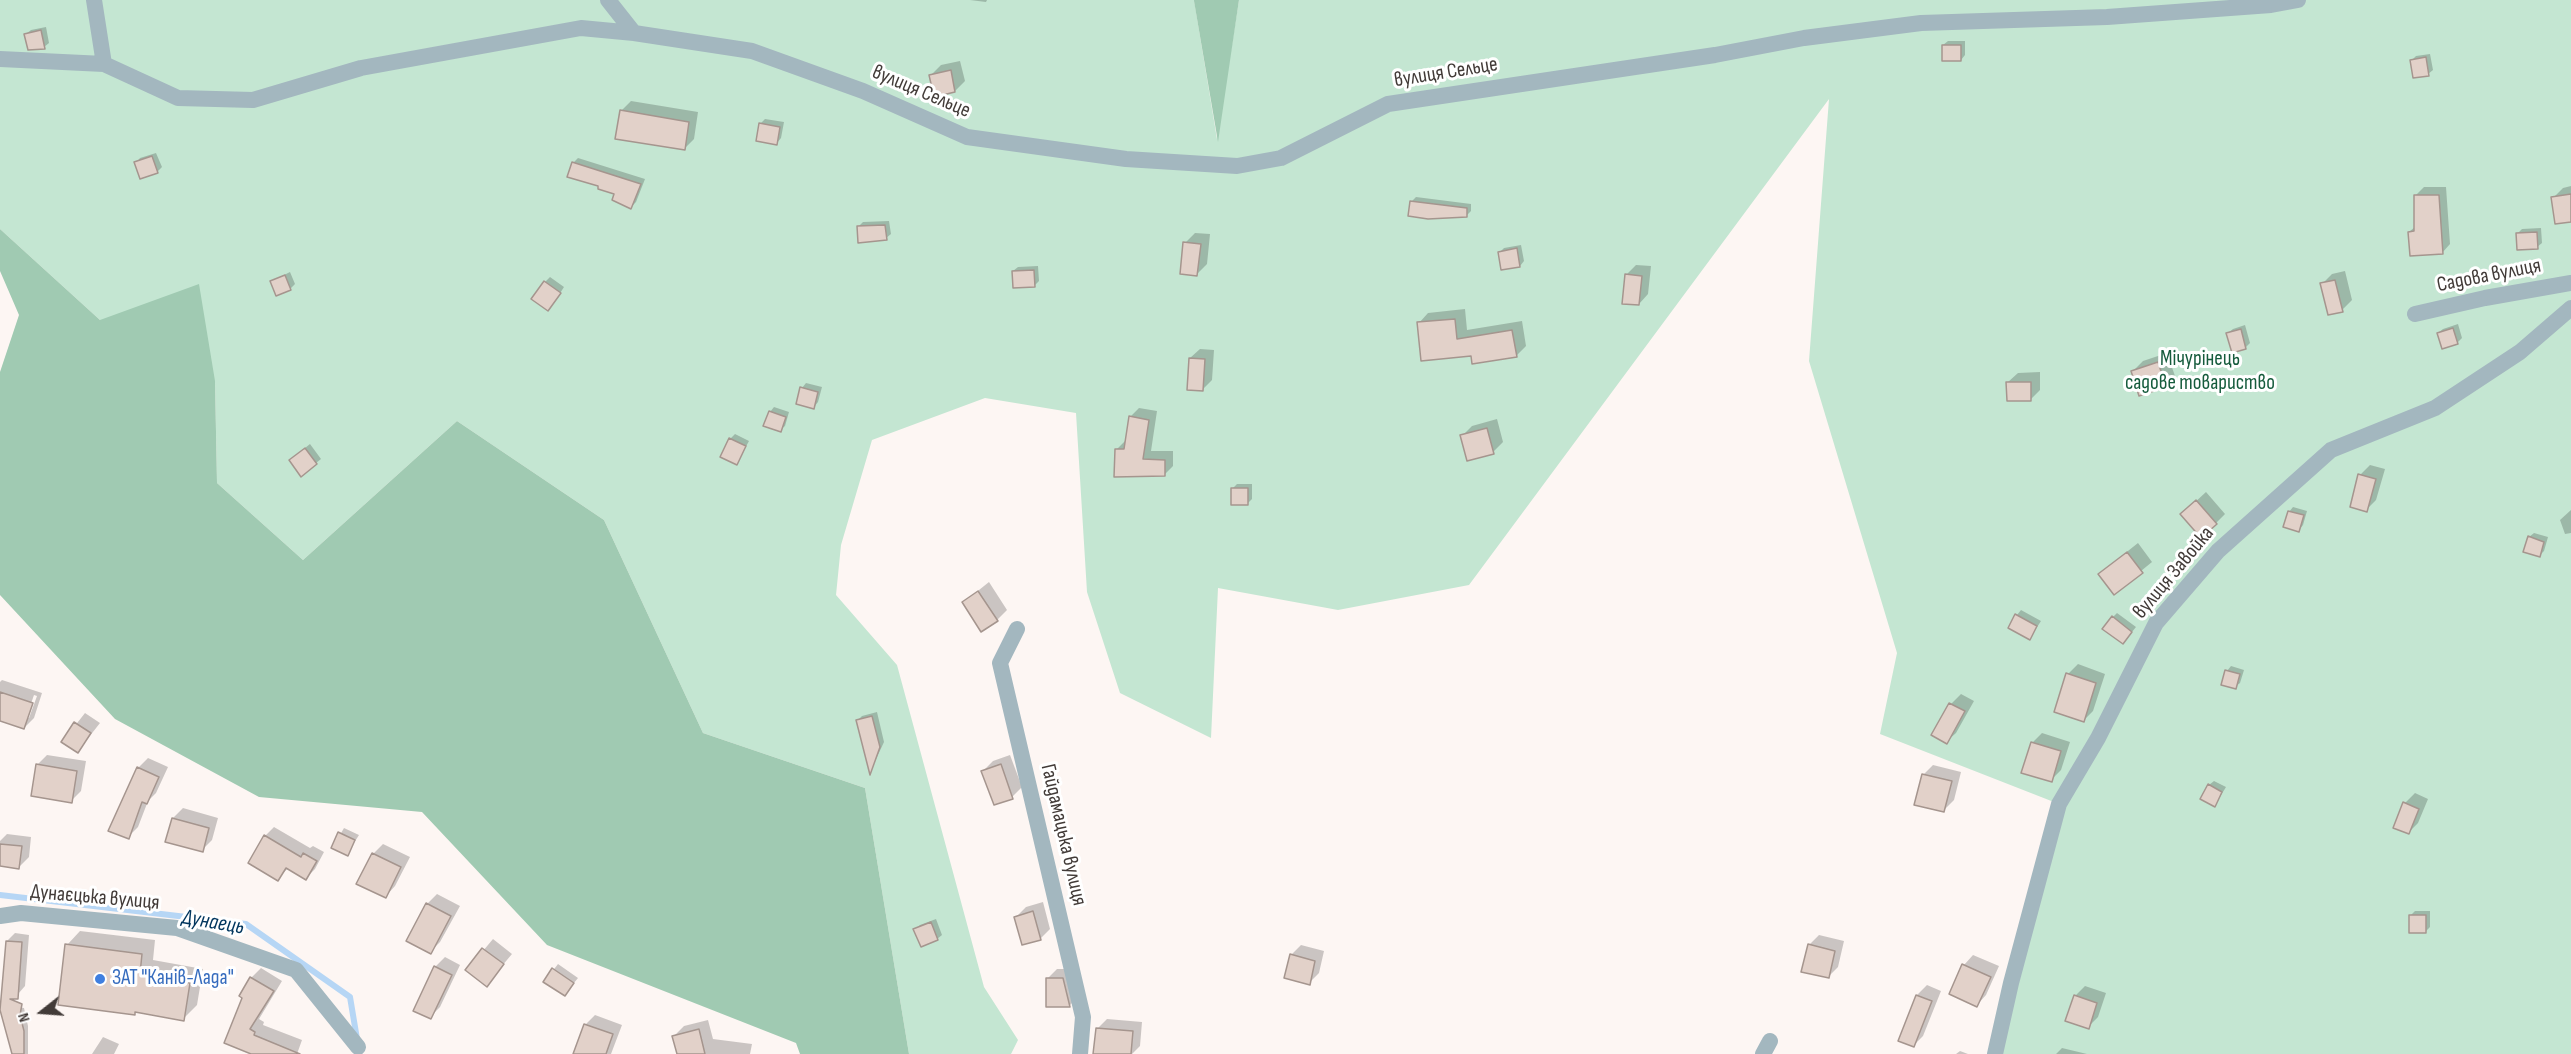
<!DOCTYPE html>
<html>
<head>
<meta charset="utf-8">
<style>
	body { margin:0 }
	#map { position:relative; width:2571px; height:1054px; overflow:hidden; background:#fdf6f3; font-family:"Sofia Sans Condensed",sans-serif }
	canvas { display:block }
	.north { position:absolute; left:12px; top:982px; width:60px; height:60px; -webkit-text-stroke:4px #fff; paint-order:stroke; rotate:253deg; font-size:16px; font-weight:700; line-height:24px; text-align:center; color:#423b38 }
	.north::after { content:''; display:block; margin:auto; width:21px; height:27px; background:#423b38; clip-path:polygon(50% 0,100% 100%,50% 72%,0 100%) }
</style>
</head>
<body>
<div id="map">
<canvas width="2571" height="1054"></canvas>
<div class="north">N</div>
</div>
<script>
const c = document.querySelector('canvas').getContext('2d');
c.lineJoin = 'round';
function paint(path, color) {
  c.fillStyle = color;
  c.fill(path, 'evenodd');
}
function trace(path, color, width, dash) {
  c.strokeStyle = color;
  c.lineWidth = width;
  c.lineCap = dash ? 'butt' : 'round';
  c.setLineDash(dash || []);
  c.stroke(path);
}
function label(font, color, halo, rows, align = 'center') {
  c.font = font + ' "Sofia Sans Condensed",sans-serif';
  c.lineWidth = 6;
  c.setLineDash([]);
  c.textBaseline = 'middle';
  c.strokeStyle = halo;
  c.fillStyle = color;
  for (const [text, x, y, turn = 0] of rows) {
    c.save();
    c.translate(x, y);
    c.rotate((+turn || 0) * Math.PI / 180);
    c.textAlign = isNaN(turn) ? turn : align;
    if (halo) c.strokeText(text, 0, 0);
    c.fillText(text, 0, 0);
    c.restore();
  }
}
paint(new Path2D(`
	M0,0H1194L1217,139L1239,0H2571V1054H1995L2059,804L1880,734L1897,653L1809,361L1829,99L1469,585L1338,610L1218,588L1211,738L1120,693L1087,592L1076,413L985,398L872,440L841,545L836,595L897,665L984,987L1018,1040L1011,1054H909L865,788L703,733L604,520L457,421L303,560L217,483L215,381L100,320L0,229Z`), '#c4e6d2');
paint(new Path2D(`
	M1194,0H1239L1218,142L1194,1Z
	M0,229L100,320L199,284L215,381L217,483L303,560L457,421L604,520L703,733L865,788L909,1054H800L796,1043L547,945L422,812L259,797L115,719L0,595V372L19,315L0,271Z`), '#a0cab2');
paint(new Path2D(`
	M970,0H987L986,2Z
	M46,27L49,43L44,47L26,34L31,30Z
	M1948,41H1965V55L1961,60L1943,45Z
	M2430,54L2433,70L2428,74L2412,60L2416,56Z
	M960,61L965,81L955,91L931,75L941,65Z
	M631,101L698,112L694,139L684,149L621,111Z
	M765,119L784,122L781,138L777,143L760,124Z
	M156,153L162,167L157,172L136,163L140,158Z
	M578,158L645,179L636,202L631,207L616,193L600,185L573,163Z
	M2571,186V220L2553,198L2563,188Z
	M2424,187H2446L2450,244L2442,253L2409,232L2416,226V195Z
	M1416,197L1471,204V211L1466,216L1411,202Z
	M889,221L891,234L886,238L859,226L863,222Z
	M2541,228L2542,243L2537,247L2518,233L2522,229Z
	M1195,233L1210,234L1207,264L1197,274L1185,243Z
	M1521,245L1524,261L1520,266L1500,252L1504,248Z
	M1636,265L1651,266L1648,294L1639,304L1626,275Z
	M1038,266L1039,281L1034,286L1013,271L1018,267Z
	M2345,271L2352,300L2342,310L2322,284L2332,274Z
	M290,272L295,284L290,289L272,281Z
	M550,277L564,287L553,304L545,282Z
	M1465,309L1467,330L1522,321L1526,346L1516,356L1472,354L1419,323L1428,313Z
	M2458,324L2462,338L2458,342L2443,347L2438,333L2443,329Z
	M2245,325L2250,343L2246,347L2233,351L2228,333L2233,329Z
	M1200,349L1214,350L1212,380L1202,390L1190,358Z
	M2167,353L2175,376L2165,386L2133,371L2143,361Z
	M2040,372V390L2030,400L2008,382L2018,373Z
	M806,383L822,387L818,402L814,407L802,388Z
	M774,407L789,412L785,426L780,430L770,412Z
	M1139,408L1157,411L1151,451H1173V466L1164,475L1117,449L1126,440L1130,417Z
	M1497,419L1503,442L1493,452L1462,436L1472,426Z
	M735,434L749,441L737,463L730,439Z
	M310,444L321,459L316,463L295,456Z
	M2370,465L2385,469L2376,500L2366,510L2360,475Z
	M1237,484H1252V499L1248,503L1232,489Z
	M2206,492L2225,514L2216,523L2192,505Z
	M2293,507L2307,511L2303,525L2299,530L2289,512Z
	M2571,510V533L2565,534L2560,520Z
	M2534,533L2548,537L2544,551L2539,556L2529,537Z
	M2138,543L2152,562L2114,593L2099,574Z
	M989,582L1007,610L997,620L964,602Z
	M2021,610L2041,621L2030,638L2017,615Z
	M2117,613L2136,627L2127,638L2113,617Z
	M2078,664L2105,674L2093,711L2084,720L2068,674Z
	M2231,666L2244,670L2240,683L2235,687L2227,671Z
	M2,680L42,693L34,718L24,728L0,720V682ZM34,695L37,696L29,718H26Z
	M1961,694L1974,701L1956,733L1946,742L1933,735L1951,704Z
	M877,712L884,742L870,772L858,720L862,716Z
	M85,713L100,723L78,751L63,741Z
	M2042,733L2070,742L2061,770L2051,780L2032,743Z
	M47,755L86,761L81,791L71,801L37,765Z
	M1010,755L1022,787L1012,797L983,771L993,761Z
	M148,758L168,767L156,793L148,801L138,827L128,837L138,768Z
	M1933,765L1961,772L1954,800L1944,810L1923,775Z
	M2214,781L2226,787L2215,805L2209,785Z
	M2415,793L2428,799L2418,823L2409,832L2405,803Z
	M183,808L218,818L212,840L202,850L173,818Z
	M274,827L310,848L313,846L324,852L315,869L306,878L288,868L278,879L265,836Z
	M344,828L359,835L347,854L333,847Z
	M7,834L31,837L29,857L19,867L0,865V841Z
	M383,844L410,857L395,886L386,896L373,854Z
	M437,894L460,906L440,942L430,952L427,904Z
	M1043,902L1050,929L1040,939L1016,917L1026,907Z
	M2415,911H2430V927L2425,932L2411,915Z
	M936,919L942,935L937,939L915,930L920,925Z
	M80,931L155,940L153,960L203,969L197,1005L183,1019L136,1011L134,1013L67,945Z
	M15,933L29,935L25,986L18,994L7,941Z
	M1819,935L1844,941L1838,967L1828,977L1809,945Z
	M493,939L512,954L486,985L467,970Z
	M1301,945L1324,951L1319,973L1309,983L1291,955Z
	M1973,955L1999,966L1986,995L1977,1005L1964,965Z
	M445,957L460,965L440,1007L430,1017L435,967Z
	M558,964L578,978L565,994L545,981Z
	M261,968L282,981L259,1019L264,1022L263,1025L302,1040L297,1054H254L244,998L241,996L251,978Z
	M1057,969H1073L1079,996L1069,1006L1047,979Z
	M1927,985L1941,991L1923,1036L1913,1046L1900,1040L1917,995Z
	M2085,986L2106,993L2098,1017L2088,1027L2075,996Z
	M6,1005L24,1008L28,1026V1054H13Z
	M595,1015L622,1025L611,1054H574L585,1025Z
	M1107,1019L1142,1022L1140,1046L1132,1054H1106L1097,1029Z
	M708,1020L713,1039L752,1044L750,1054H678L674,1036L684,1026Z
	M103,1037L119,1044L114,1054H92Z
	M2062,1048L2087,1054H2056Z
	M1960,1051L1968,1054H1956Z`), '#0003');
trace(new Path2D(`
	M0,895L246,924L350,997L357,1039`), '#b6d6f5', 6);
const building = new Path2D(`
	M41,30L45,49L28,50L24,34Z
	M1942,45H1961V61H1942Z
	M2426,57L2429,76L2413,78L2410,60Z
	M951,70L955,92L934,97L929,75Z
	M620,110L689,122L685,150L615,139Z
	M759,123L780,127L777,145L756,141Z
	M152,156L158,173L140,179L134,162Z
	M572,162L641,184L631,209L612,200L614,194L598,189V186L567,177Z
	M2571,194V222L2555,224L2551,197Z
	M2414,195H2439L2443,254L2410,256L2408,232L2414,231Z
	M1410,201L1467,208V217L1428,219L1408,216Z
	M885,225L887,240L858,243L857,226Z
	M2537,232L2538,249L2517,250L2516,233Z
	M1183,242L1201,244L1197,276L1180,274Z
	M1517,248L1520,267L1501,270L1498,252Z
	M1034,270L1035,287L1013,288L1012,271Z
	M1625,274L1642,276L1639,305L1622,304Z
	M285,275L291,290L276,296L270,281Z
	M2335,280L2343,312L2328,315L2320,283Z
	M544,281L561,293L548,311L531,299Z
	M1455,319L1457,339L1512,330L1517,357L1472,364L1471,356L1421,361L1417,322Z
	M2453,328L2458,344L2442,349L2437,333Z
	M2241,329L2246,349L2232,353L2226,333Z
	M1189,358L1205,359L1203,391L1187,390Z
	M2158,362L2166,387L2139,396L2131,371Z
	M2006,382H2031V401H2007Z
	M800,387L818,392L814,409L796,404Z
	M769,411L786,417L781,432L763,426Z
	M1129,416L1149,420L1143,459L1165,460V476L1114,477L1115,449H1124Z
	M1487,428L1494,454L1467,461L1460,435Z
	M729,438L746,446L737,465L720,457Z
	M305,448L317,464L301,477L289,460Z
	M2358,474L2376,479L2367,512L2350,507Z
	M1231,488H1248V505H1231Z
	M2196,500L2217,524L2201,538L2180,514Z
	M2288,511L2304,515L2299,532L2283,527Z
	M2528,536L2544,542L2540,557L2523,552Z
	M2127,552L2143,573L2114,595L2098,574Z
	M978,591L998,621L981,632L962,602Z
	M2015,614L2037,626L2030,640L2008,628Z
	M2112,616L2132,632L2123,644L2102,629Z
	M2225,670L2240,674L2236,689L2221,685Z
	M2066,673L2096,683L2084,722L2054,712Z
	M0,692L33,703L24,729L0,721Z
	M1949,703L1965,711L1947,744L1931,735Z
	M872,716L880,747L870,775L856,720Z
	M74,722L91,733L78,753L61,742Z
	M2031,742L2061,751L2052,782L2021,773Z
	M36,764L77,771L72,803L31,796Z
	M1001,764L1013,799L994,805L981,771Z
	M137,767L159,777L147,804L142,802L129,839L108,831Z
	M1922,774L1952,781L1944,812L1914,805Z
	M2208,784L2222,792L2215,807L2200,799Z
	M2403,802L2419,809L2409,834L2393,828Z
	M172,818L209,828L203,852L165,842Z
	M338,832L355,840L348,856L331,848Z
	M264,835L301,857L303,853L317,861L306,880L286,868L278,881L248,863Z
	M0,844L22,846L19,869L0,866Z
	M372,853L401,867L386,898L356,884Z
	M426,903L451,916L431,954L406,941Z
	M1033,911L1041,940L1022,945L1014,917Z
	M2409,915H2426V933H2409Z
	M931,922L938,940L921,947L913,929Z
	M6,941L22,942L18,999H10L22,1004L20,1015L24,1031V1054H12L0,1010Z
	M65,944L142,954L140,974L190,983L184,1021L135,1012V1015L58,1005Z
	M1808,944L1835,951L1829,978L1801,972Z
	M482,948L504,964L487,987L465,970Z
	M1290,954L1315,961L1310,985L1284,978Z
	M1962,964L1991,977L1977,1007L1949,994Z
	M434,966L452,975L431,1019L413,1011Z
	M552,968L574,983L565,996L543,982Z
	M250,977L274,991L250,1029L255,1032L254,1035L300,1054H251L224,1043L242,998L239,996Z
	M1046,978H1063L1070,1007H1046Z
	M1916,995L1932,1001L1914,1047L1898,1041Z
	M2074,995L2097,1003L2089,1029L2065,1021Z
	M584,1024L613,1034L606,1054H573Z
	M1096,1028L1133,1031L1131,1054H1093Z
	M699,1029L705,1054H677L672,1036Z`);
paint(building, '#e2d1c9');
trace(building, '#a5958e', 1.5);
trace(new Path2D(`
	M94,0L104,64
	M608,0L634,33L752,51L863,91L967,137L1126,159L1237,166L1281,158L1388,104L1715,55L1804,38L1921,23L2107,17L2271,5L2298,0
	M0,59L104,64L178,98L253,100L361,68L581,28L634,33
	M2415,314L2485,298L2571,283
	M1017,629L1000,663L1083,1017L1080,1054
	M0,916L21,913L177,928L296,970L358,1047
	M1763,1054L1770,1041
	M1995,1054L2011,983L2059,804L2098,738L2156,623L2218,551L2331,450L2435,408L2520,352L2571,308`), '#a3b7bf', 16);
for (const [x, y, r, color] of [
	[100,979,6,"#3f7fe0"]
]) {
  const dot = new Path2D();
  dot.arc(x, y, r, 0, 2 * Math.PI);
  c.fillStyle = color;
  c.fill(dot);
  trace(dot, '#fff', 2);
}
label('21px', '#423b38', '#fff', [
	["вулиця Сельце",1446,73,-9],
	["вулиця Сельце",921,92,23],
	["Садова вулиця",2489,276,-11],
	["вулиця Завойка",2174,573,-50],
	["Гайдамацька вулиця",1063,835,77],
	["Дунаєцька вулиця",95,898,5]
]);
label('21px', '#155b3c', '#fff', [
	["Мічурінець",2200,360],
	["садове товариство",2200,384]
]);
label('21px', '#366cbe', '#fff', [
	["ЗАТ \"Канів-Лада\"",112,979]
], 'left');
label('italic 22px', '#01355d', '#fff', [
	["Дунаець",213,923,10]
]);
</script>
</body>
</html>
